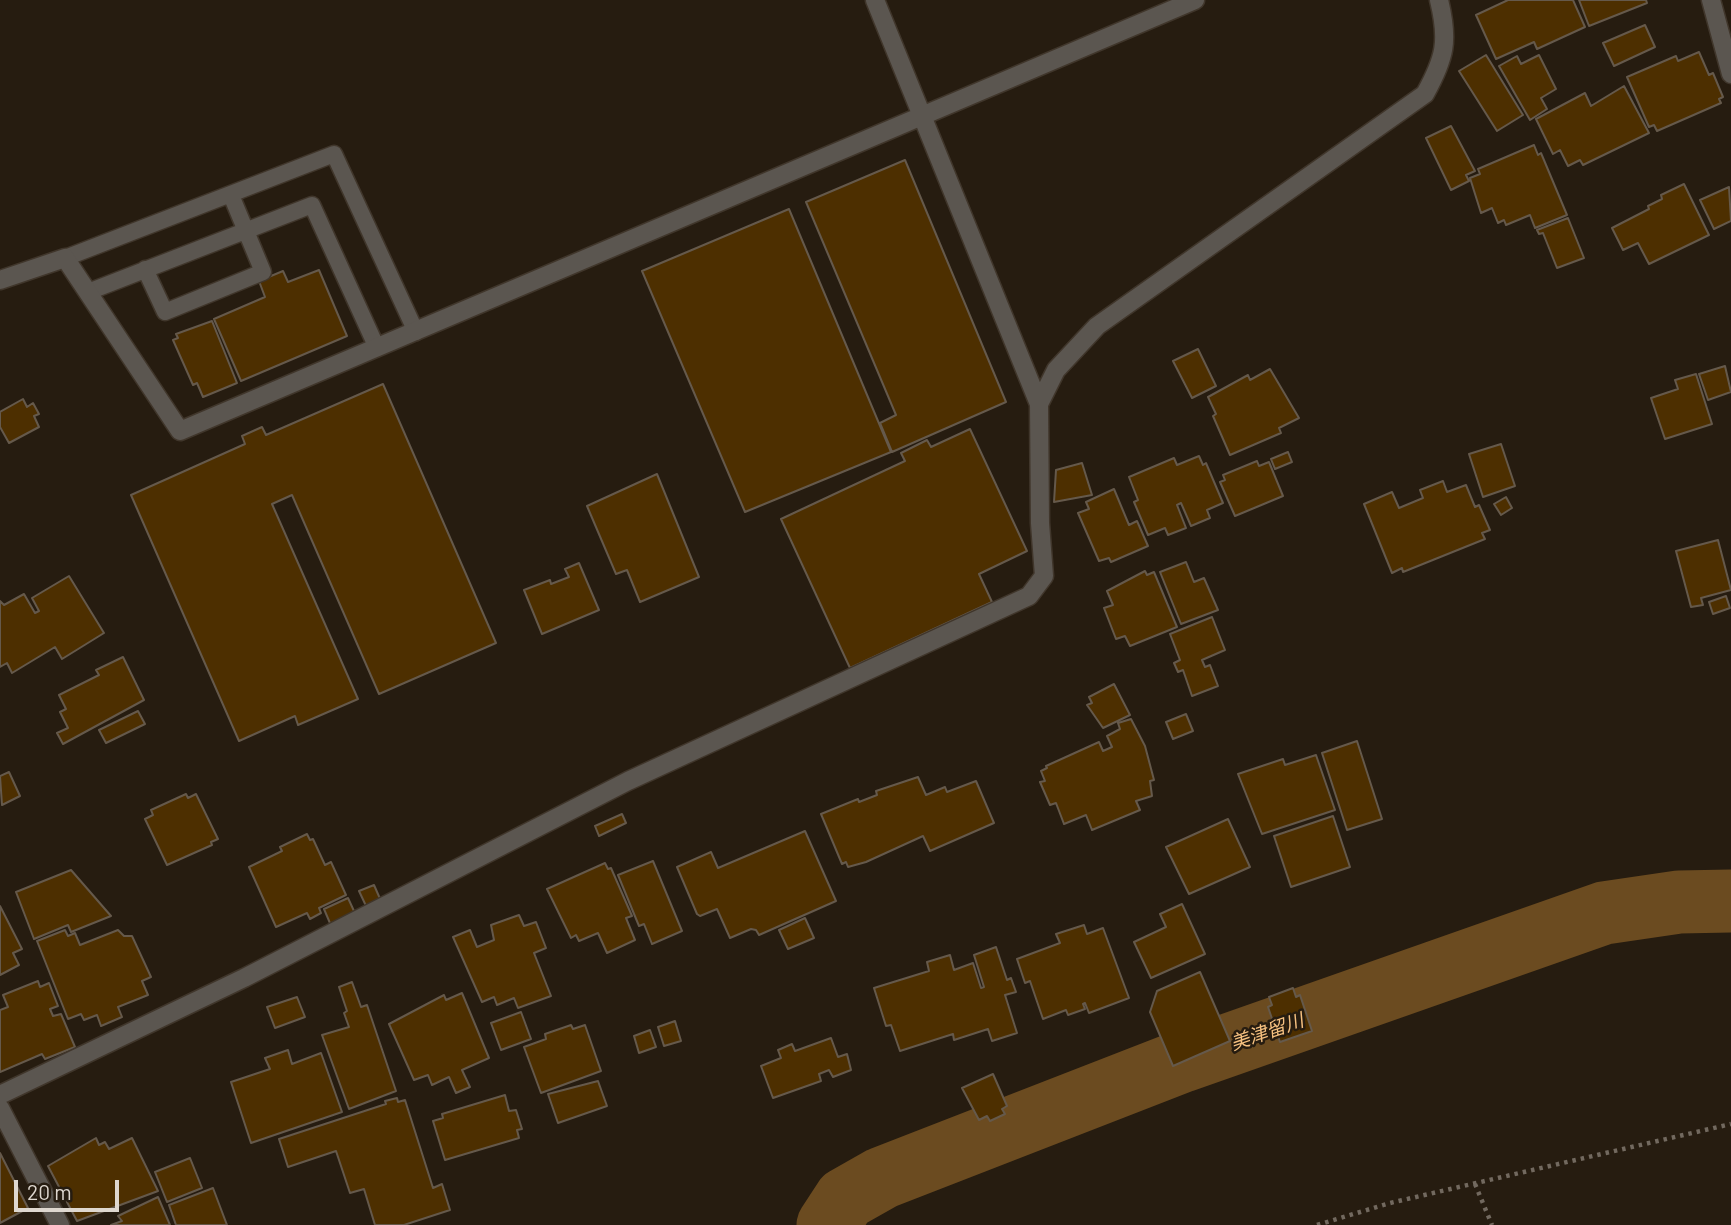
<!DOCTYPE html>
<html>
<head>
<meta charset="utf-8">
<style>
	body { margin:0 }
	#map { position:relative; width:1731px; height:1225px; overflow:hidden; background:#261c10; font-family:Barlow,sans-serif }
	canvas { display:block }
	.scale { position:absolute; left:14px; top:1180px; width:105px; height:32px; box-sizing:border-box; border:4px solid #ded7cf; border-top:0; padding-left:9px; font-size:21px; line-height:24px; white-space:nowrap; color:#ded7cf; -webkit-text-stroke:5px #261c10; paint-order:stroke }
</style>
</head>
<body>
<div id="map">
<canvas width="1731" height="1225"></canvas>
<div class="scale">20 m</div>
</div>
<script>
const c = document.querySelector('canvas').getContext('2d');
c.lineJoin = 'round';
function trace(path, color, width, dash) {
  c.strokeStyle = color;
  c.lineWidth = width;
  c.lineCap = dash ? 'butt' : 'round';
  c.setLineDash(dash || []);
  c.stroke(path);
}
function paint(path, color) {
  c.fillStyle = color;
  c.fill(path, 'evenodd');
}
function label(font, color, halo, rows, align = 'center') {
  c.font = font + ' Barlow,"Noto Sans JP",sans-serif';
  c.lineWidth = 5;
  c.setLineDash([]);
  c.textBaseline = 'middle';
  c.strokeStyle = halo;
  c.fillStyle = color;
  for (const [text, x, y, turn = 0] of rows) {
    c.save();
    c.translate(x, y);
    c.rotate((+turn || 0) * Math.PI / 180);
    c.textAlign = isNaN(turn) ? turn : align;
    if (halo) c.strokeText(text, 0, 0);
    c.fillText(text, 0, 0);
    c.restore();
  }
}
trace(new Path2D(`
	M828,1225L845,1199L882,1178L1183,1061L1604,913L1679,902L1731,901`), '#6b4b20', 63);
const building = new Path2D(`
	M1508,0H1573L1585,27L1537,49L1534,42L1496,59L1476,15Z
	M1579,0H1646L1647,3L1589,26Z
	M1645,25L1655,47L1614,66L1603,43Z
	M1699,52L1709,75L1713,73L1723,97L1719,99L1721,103L1657,131L1654,125L1649,127L1627,77L1676,56L1678,61Z
	M1486,55L1523,115L1497,131L1459,71Z
	M1539,55L1556,89L1541,98L1547,109L1530,120L1499,66L1517,56L1521,64Z
	M1624,86L1649,133L1583,165L1580,160L1568,166L1560,150L1553,154L1536,119L1585,93L1591,106Z
	M1451,126L1475,171L1466,175L1469,181L1451,190L1426,138Z
	M1534,145L1538,155L1541,153L1567,215L1535,228L1530,215L1506,225L1504,220L1498,223L1492,208L1481,213L1470,178L1480,174L1478,169Z
	M905,160L1006,402L892,452L880,423L896,415L806,202Z
	M1684,184L1709,235L1649,264L1638,243L1623,250L1612,228L1649,209L1648,206L1662,199L1661,195Z
	M1729,187L1731,221L1714,229L1700,200Z
	M789,209L891,452L745,512L642,271Z
	M1568,218L1584,258L1557,268L1543,233L1539,234L1537,230Z
	M319,270L347,336L241,381L214,319L265,297L259,281L283,271L288,282Z
	M212,321L237,383L203,397L197,383L193,385L173,340L178,338L176,334Z
	M1198,349L1216,386L1192,398L1173,361Z
	M1725,366L1731,392L1708,400L1699,374Z
	M1270,369L1299,418L1279,428L1281,433L1230,455L1213,416L1216,414L1208,397L1248,375L1250,380Z
	M1696,374L1712,424L1665,439L1651,398L1678,389L1675,380Z
	M383,384L496,643L379,694L292,495L272,504L358,699L298,725L295,716L239,741L131,495L245,444L242,436L262,427L266,435Z
	M23,399L27,407L33,403L39,414L34,416L39,427L9,443L0,427V412Z
	M970,429L1027,551L979,574L992,602L850,668L781,519L905,461L901,453L927,440L931,447Z
	M1501,444L1515,486L1483,497L1469,454Z
	M1288,452L1292,462L1275,469L1271,459Z
	M1199,456L1203,465L1206,463L1223,503L1207,510L1210,518L1191,526L1181,503L1177,505L1186,528L1168,535L1165,528L1148,535L1134,502L1138,500L1129,477L1174,458L1177,465Z
	M1257,461L1259,466L1269,462L1283,496L1235,516L1220,482L1225,480L1223,475Z
	M1082,463L1092,495L1054,502L1056,470Z
	M657,474L699,577L640,602L627,570L616,574L587,506Z
	M1443,481L1447,492L1466,485L1475,507L1479,505L1490,530L1482,533L1485,539L1403,572L1402,568L1392,573L1364,504L1392,492L1399,508L1423,498L1420,490Z
	M1114,489L1129,525L1137,521L1148,546L1111,562L1109,558L1099,561L1078,513L1089,509L1086,502Z
	M1506,497L1512,508L1501,515L1494,504Z
	M1718,540L1731,590L1701,598L1703,605L1691,607L1676,551Z
	M1186,562L1194,582L1204,578L1218,610L1181,624L1160,572Z
	M579,563L599,610L542,634L524,590L550,580L551,584L569,577L565,569Z
	M1145,571L1147,575L1154,572L1177,627L1130,646L1125,636L1116,639L1104,608L1113,605L1107,591Z
	M69,576L104,633L62,659L55,647L12,673L7,663L0,667V601L4,605L24,594L35,613L39,611L32,598Z
	M1726,596L1730,608L1713,614L1709,602Z
	M1212,617L1225,650L1202,660L1205,667L1210,665L1218,686L1192,696L1183,670L1178,672L1174,663L1180,660L1170,634Z
	M123,657L144,700L63,744L57,733L68,728L60,712L66,709L59,695L99,675L96,670Z
	M1114,684L1130,715L1103,728L1087,705L1092,703L1089,697Z
	M138,711L145,724L106,743L99,730Z
	M1186,714L1193,731L1173,739L1166,722Z
	M1131,719L1145,746L1154,780L1150,781L1152,796L1136,801L1140,810L1092,830L1086,815L1064,824L1056,803L1050,805L1040,782L1045,781L1041,771L1047,768L1046,766L1099,742L1103,751L1112,747L1107,736L1120,729L1118,723Z
	M1357,741L1382,819L1347,830L1322,753Z
	M1316,755L1335,810L1262,834L1238,774L1283,759L1285,765Z
	M9,772L20,796L2,805L0,776Z
	M918,777L926,795L945,787L947,792L976,781L994,823L930,851L923,836L866,862L848,867L846,862L842,864L821,814L858,799L859,802L877,795L876,791Z
	M186,794L188,798L196,794L218,839L211,842L212,845L167,865L145,819L153,815L151,810Z
	M622,814L626,823L599,836L595,826Z
	M1333,816L1350,867L1291,887L1274,836Z
	M1228,819L1250,867L1189,894L1166,847Z
	M805,831L836,901L759,935L756,930L751,929L730,938L717,909L700,916L697,914L677,867L711,852L718,868Z
	M307,834L310,840L313,839L325,865L331,862L346,895L319,908L321,913L310,919L307,913L276,927L249,867L282,851L280,847Z
	M653,861L682,931L652,944L644,924L639,926L618,875Z
	M605,863L608,869L611,868L632,916L626,918L635,940L607,953L598,933L579,941L576,935L571,938L547,889Z
	M71,870L111,916L71,932L68,925L34,939L16,892Z
	M374,885L381,901L367,908L359,891Z
	M348,898L360,924L335,935L324,909Z
	M1182,904L1205,954L1151,978L1134,942L1166,927L1160,914Z
	M0,906L22,949L13,953L19,965L0,975Z
	M519,915L524,926L536,922L546,948L534,953L551,996L518,1008L514,998L497,1005L494,997L482,1002L453,937L470,930L477,947L494,940L491,925Z
	M805,918L814,938L788,949L779,930Z
	M1084,925L1087,934L1103,928L1129,998L1089,1013L1085,1003L1083,1004L1085,1009L1068,1015L1066,1010L1043,1019L1030,981L1025,983L1017,959L1060,943L1056,934Z
	M65,930L68,936L75,933L80,945L118,930L124,936H132L151,977L142,981L148,995L118,1007L122,1017L101,1026L97,1015L84,1020L81,1014L68,1019L37,941Z
	M996,947L1007,980L1011,978L1016,992L1005,995L1017,1033L992,1041L988,1029L954,1040L953,1034L900,1051L891,1025L886,1026L874,988L929,971L927,962L950,955L954,970L973,963L981,988L984,987L974,955Z
	M1200,972L1230,1041L1173,1066L1150,1012L1157,991Z
	M38,981L40,987L49,983L58,1006L50,1009L53,1016L61,1014L75,1047L45,1059L42,1054L0,1072V1010L8,1007L3,995Z
	M352,982L361,1007L367,1005L396,1091L349,1109L322,1035L349,1027L344,1013L347,1011L339,987Z
	M1293,988L1296,997L1300,995L1312,1031L1280,1042L1268,1007L1272,1005L1269,997Z
	M462,993L489,1058L462,1070L470,1087L456,1093L449,1077L432,1085L428,1075L414,1080L389,1024L444,995L446,1000Z
	M297,997L305,1017L275,1028L267,1007Z
	M521,1012L531,1039L501,1050L491,1023Z
	M675,1021L681,1041L664,1046L658,1027Z
	M571,1025L573,1029L585,1025L601,1071L541,1093L524,1047L546,1039L545,1034Z
	M650,1030L656,1047L639,1053L634,1036Z
	M831,1038L838,1057L847,1054L851,1070L833,1077L829,1070L819,1074L821,1081L773,1098L761,1066L781,1058L778,1050L792,1044L795,1051Z
	M288,1050L292,1064L321,1053L342,1112L251,1143L231,1082L270,1069L265,1058Z
	M993,1074L1007,1106L1002,1109L1005,1114L990,1121L987,1116L979,1120L962,1088Z
	M598,1081L607,1106L558,1123L548,1094Z
	M505,1095L509,1111L516,1110L522,1129L517,1130L519,1138L445,1160L433,1121L443,1118L442,1114Z
	M397,1098L398,1102L405,1100L433,1188L442,1184L450,1210L404,1225H375L364,1189L350,1193L336,1151L288,1167L279,1139L386,1104L385,1101Z
	M96,1138L99,1145L105,1142L109,1149L132,1138L158,1191L77,1221L48,1166Z
	M0,1153L28,1208L0,1223Z
	M190,1158L202,1188L167,1202L155,1172Z
	M213,1188L227,1225H176L169,1205Z
	M158,1197L170,1225H111L122,1221L118,1216Z`);
paint(building, '#4d2f00');
trace(building, '#65594b', 2);
const lane = new Path2D(`
	M65,258L334,154L416,332
	M145,269L165,312L263,272L231,195
	M88,292L312,205L377,348`);
const street = new Path2D(`
	M1711,0L1731,74
	M0,280L65,258L180,431L1195,0
	M1039,404L1056,370L1097,326L1425,94C1445,58 1449,41 1439,0
	M0,1095L244,978L628,781L1029,596L1044,576L1040,523L1039,404L875,0
	M0,1108L60,1225`);
trace(lane, '#40362b', 19);
trace(street, '#40362b', 21);
trace(new Path2D(`
	M1475,1184L1492,1225
	M1317,1225L1390,1203L1731,1124`), '#72695f', 4.5, [3.5, 5]);
trace(lane, '#5b5650', 16);
trace(street, '#5b5650', 18);
label('italic 19px', '#f6c180', '#261c10', [
	["美津留川",1267,1032,-19]
]);
</script>
</body>
</html>
